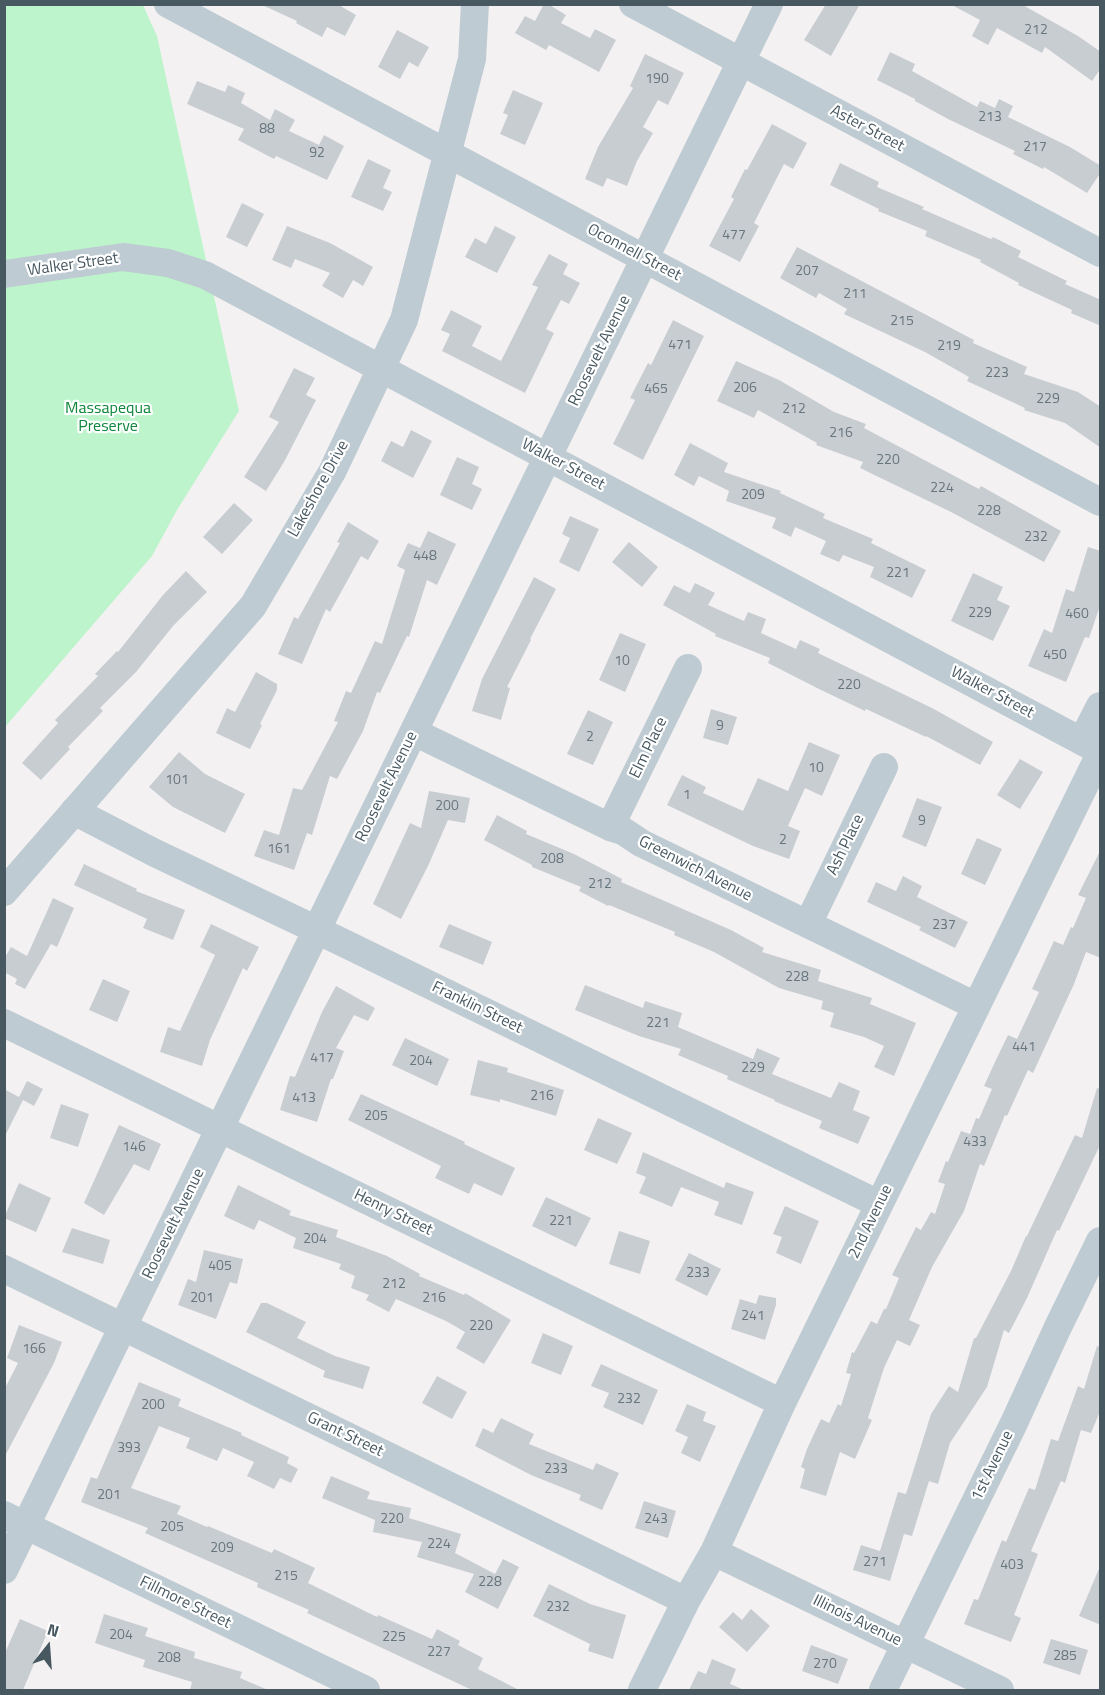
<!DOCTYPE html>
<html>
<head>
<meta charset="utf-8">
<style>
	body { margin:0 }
	#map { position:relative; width:1105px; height:1695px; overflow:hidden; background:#f4f1f2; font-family:"Titillium Web",sans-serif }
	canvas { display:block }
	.frame { position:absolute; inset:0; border:6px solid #475861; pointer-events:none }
	.north { position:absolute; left:18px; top:1617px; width:60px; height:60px; -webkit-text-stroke:4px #fff; paint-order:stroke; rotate:17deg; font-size:16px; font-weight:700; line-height:24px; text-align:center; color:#475861 }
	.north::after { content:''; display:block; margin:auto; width:21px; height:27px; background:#475861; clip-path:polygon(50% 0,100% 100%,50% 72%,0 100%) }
</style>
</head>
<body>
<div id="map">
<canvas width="1105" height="1695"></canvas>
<div class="frame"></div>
<div class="north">N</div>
</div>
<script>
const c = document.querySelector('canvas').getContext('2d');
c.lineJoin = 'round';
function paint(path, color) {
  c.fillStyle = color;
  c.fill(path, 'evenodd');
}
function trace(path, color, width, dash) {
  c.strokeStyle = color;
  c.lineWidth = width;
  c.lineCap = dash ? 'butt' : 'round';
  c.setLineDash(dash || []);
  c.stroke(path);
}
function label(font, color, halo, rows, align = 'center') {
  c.font = font + ' "Titillium Web",sans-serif';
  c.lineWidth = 4.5;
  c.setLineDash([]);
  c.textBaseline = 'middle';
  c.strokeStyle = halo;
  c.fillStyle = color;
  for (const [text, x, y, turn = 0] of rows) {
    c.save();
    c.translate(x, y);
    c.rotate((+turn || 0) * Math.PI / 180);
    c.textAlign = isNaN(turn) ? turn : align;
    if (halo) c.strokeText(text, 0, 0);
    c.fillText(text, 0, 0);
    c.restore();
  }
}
paint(new Path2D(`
	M4,5H143L157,36L239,411L177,510L152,556L5,727Z`), '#bdf4cb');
paint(new Path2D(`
	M260,4H337L356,15L345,36L327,27L322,37L296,23L297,21Z
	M544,4H548L566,15L561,23L590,38L595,29L616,40L599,72L549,45L546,50L515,33L525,16L535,21Z
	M826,4H860L831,56L804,40Z
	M950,4H1021L1078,36L1101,52V68L1092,81L1045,47L1042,53L997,28L988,45L972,36L980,20Z
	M397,30L429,47L418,67L409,62L400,79L378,67Z
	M890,52L915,64L912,71L977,107L980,101L995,108L999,99L1013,106L1008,117L1070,147L1101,166V172L1087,193L1044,167L1043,169L1013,154L1015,151L948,119L915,101V99L877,80Z
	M645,54L684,73L668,105L658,100L643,127L653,133L637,161L627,186L607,178L603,187L585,179L598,147L633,88L630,86Z
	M197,81L225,92L228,85L245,93L241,103L270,120L275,109L295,120L289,131L319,145L324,135L344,146L327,180L276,156L274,159L238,140L244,129L187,104Z
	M513,90L543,103L525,145L500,134L508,115L503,113Z
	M772,124L807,143L793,169L784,164L754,223L759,226L740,262L709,246L734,199L731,197L745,169L747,170Z
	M368,159L391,170L383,188L392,192L383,211L351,197Z
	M840,163L879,182L877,187L924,207L922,209L991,239L993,237L1021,251L1018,257L1067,281L1065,284L1101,300V326L1071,313L1072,310L1018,285L1019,283L980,262L981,260L925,236L927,231L878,211L879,209L830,185Z
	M242,203L264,214L247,247L226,237Z
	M287,226L330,243L373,267L363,286L353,280L343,298L322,286L330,273L295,259L291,268L272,260Z
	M495,226L516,237L497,273L465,257L475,238L486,244Z
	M797,247L974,340L973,343L1027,367L1024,374L1078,392L1101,407V448L1065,423L1024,410L1025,408L967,381L969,377L925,352L844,314L847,309L819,293L816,298L780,278Z
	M549,254L568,264L563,274L580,283L569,304L561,300L546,329L554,333L525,393L442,351L450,334L441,330L451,310L482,326L472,346L501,361L538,287L532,285Z
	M673,320L704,336L643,460L613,444L635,400L630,398L648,363L651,365Z
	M736,361L779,380L834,412L866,424L864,428L979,489L981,486L1061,531L1044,562L951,512L860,468L863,462L816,445L817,443L758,410L754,418L717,401Z
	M294,368L315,378L306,395L316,400L284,462L266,491L244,477L279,422L269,417Z
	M411,430L432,441L413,478L381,461L391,441L403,447Z
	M690,443L728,463L724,472L781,491L780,493L825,514L823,518L873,539L871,543L926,570L912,598L870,577L874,567L843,555L839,562L820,554L826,541L795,527L791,537L772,528L776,518L726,501L729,491L699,476L694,486L674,475Z
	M457,457L479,467L472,484L482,489L472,510L440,495Z
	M234,503L253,520L222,554L203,537Z
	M570,516L599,529L579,572L559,562L570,538L562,534Z
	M348,522L379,541L368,560L361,556L330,612L326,609L302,664L278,654L294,617L298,619L340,543L337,542Z
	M428,531L456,544L437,585L427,580L409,637L407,636L380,693L377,692L363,731L337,779L330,776L312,835L307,833L294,870L254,856L264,830L279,835L293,788L302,790L338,722L334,721L346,691L351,693L375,641L382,644L405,570L397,566L408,543L420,548Z
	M629,542L658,567L642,587L612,562Z
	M1088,547L1101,551V603L1089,638L1085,637L1066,682L1028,666L1044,629L1052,633L1066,589L1074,592Z
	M186,571L207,592L173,626L136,672L100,708L103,711L68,747L70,749L41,780L22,763L58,723L55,720L98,676L95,674L117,651L118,652L163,595Z
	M973,573L1003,587L997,600L1010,606L993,641L951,621Z
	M534,577L556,589L530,639L531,640L507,687L510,688L501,720L472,711L482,679Z
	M695,583L715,593L708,605L744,621L748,612L766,619L761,633L796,649L800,640L820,649L818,653L932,708L993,742L980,765L926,736V737L866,709L865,711L819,689L768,663L770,658L715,636L716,634L663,605L674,585L690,593Z
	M620,633L646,644L625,692L599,680Z
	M256,672L277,684V690L260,724L262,725L250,749L216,733L227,708L235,712Z
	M711,709L737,717L728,745L703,738Z
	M588,710L613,722L593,765L567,754Z
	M809,742L840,755L822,796L805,788L788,826L800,831L789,859L753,846L667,805L682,775L706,787L703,793L743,811L758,778L788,791Z
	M179,752L205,774L245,794L225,833L173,807L149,787Z
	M1020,759L1043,772L1020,809L997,795Z
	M429,791L470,798L465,823L448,820L428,866L401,919L373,904L410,823L421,828Z
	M917,798L942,807L926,847L902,837Z
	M497,815L527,831L526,834L574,854L622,879L621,882L731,930L764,948L762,952L821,970L818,981L872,998L870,1004L916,1023L894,1076L874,1067L884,1046L864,1037L830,1027L834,1013L821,1009L823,1001L779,988L714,952L674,935L675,932L609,905L608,906L579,891L581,887L532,867V865L484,840Z
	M977,838L1002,849L985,885L961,874Z
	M1101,849V958L1086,952L1074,984L1033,1073L1028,1070L1007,1116L1005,1115L984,1166L980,1164L964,1211L932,1267L909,1320L920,1325L910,1346L897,1340L884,1368L868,1418L872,1420L855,1459L840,1452L826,1496L800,1488L805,1469L801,1467L807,1449L821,1419L829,1423L838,1404L841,1406L851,1374L846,1373L852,1352L854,1353L871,1321L877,1324L884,1309H886L899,1278L892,1275L916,1227L921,1230L931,1212L935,1214L945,1184L938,1182L946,1161L948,1162L961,1131L970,1134L976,1118L979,1119L992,1089L984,1086L994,1064L1008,1035L1017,1039L1025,1022L1039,992L1032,989L1054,941L1063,945L1071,927L1073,928L1086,898L1078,895Z
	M84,864L137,889L136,891L185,910L173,940L143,928L147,919L74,885Z
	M903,876L922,886L917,897L968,922L955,948L919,930L921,927L867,902L876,882L896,891Z
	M53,898L74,908L57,947L51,944L25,989L15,984L17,979L4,972V959L11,947L27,956Z
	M211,924L259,947L247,971L243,968L210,1040L202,1066L160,1052L168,1027L180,1031L215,955L200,947Z
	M449,924L492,942L483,965L439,947Z
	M103,979L130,991L117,1022L89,1010Z
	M585,985L643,1008L645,1001L682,1013L678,1027L753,1059L757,1048L780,1058L772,1074L831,1098L839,1082L860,1091L853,1110L870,1117L858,1144L819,1128L822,1121L774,1101L775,1100L727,1079L728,1076L678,1055L681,1049L639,1036L575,1010Z
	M336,986L375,1008L368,1021L354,1015L336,1048L344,1051L333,1079H331L317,1122L280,1110L290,1076L295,1077L322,1012Z
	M405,1038L449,1059L437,1086L392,1065Z
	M478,1060L508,1068L507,1072L564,1090L556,1116L500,1099V1102L470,1095Z
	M27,1081L43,1089L34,1106L23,1100L4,1138V1089L19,1097Z
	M1097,1088L1101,1089V1143L1059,1231L1057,1230L1027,1298L1009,1333L1004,1330L987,1387L950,1443L938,1484L929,1481L912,1536L904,1534L890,1581L853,1570L861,1545L880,1551L898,1492L906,1494L931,1414L949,1386L958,1392L974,1338H976L1011,1271L1026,1236H1027L1075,1135L1082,1138Z
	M361,1094L465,1142L464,1144L515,1168L502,1196L474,1183L469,1194L435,1178L441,1166L348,1120Z
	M61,1104L89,1114L78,1147L50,1138Z
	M598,1118L632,1133L617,1164L584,1150Z
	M119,1125L161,1144L149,1171L134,1164L104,1215L84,1203Z
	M643,1152L724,1188L726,1182L754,1192L742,1225L714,1215L719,1202L681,1187L672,1207L639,1193L646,1177L636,1173Z
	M19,1183L51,1198L36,1232L4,1218Z
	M238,1185L291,1211L289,1215L338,1230L336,1237L387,1256L420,1274L419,1276L464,1295L465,1293L511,1320L484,1364L456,1348L465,1332L446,1321L396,1299L389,1312L366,1300L369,1295L351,1288L355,1276L339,1269L341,1264L293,1248L296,1238L259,1220L254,1230L224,1216Z
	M546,1197L591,1218L576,1247L532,1226Z
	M785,1206L819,1221L801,1264L776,1253L782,1237L773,1234Z
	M72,1228L110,1240L103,1264L62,1252Z
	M619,1231L650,1241L640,1274L609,1264Z
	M204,1250L243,1259L237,1284L230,1282L216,1319L178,1305L188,1279L196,1282Z
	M689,1253L721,1269L707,1296L675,1280Z
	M759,1295L776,1298V1305L765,1340L731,1329L740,1299L756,1304Z
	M261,1303H267L306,1322L297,1338L335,1356L370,1367L363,1389L323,1377L325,1371L246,1332Z
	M19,1325L62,1342L54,1363L4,1458V1390L18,1363L7,1358Z
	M543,1333L573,1346L561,1375L531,1363Z
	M1097,1346L1101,1347V1409L1091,1433L1081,1430L1065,1483L1061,1481L1031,1551L1038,1554L1014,1615L1021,1618L1011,1642L964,1624L974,1599L978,1600L1002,1540L1006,1542L1029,1488L1035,1490L1051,1439L1058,1441L1078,1386L1084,1389Z
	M601,1364L658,1390L643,1425L603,1407L609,1393L591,1386Z
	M437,1376L467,1392L452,1419L422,1403Z
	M139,1382L181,1399L178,1406L242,1433L241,1435L289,1457L287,1463L298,1469L291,1483L280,1478L274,1489L247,1476L254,1462L223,1448L217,1461L186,1448L190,1438L159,1426L131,1488L181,1506L177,1514L207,1527L208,1526L272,1553L274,1549L315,1568L308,1583L377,1617L378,1615L432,1639L437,1629L460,1641L458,1645L483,1658L478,1669L519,1690H472L307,1613L309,1610L257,1587L258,1583L145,1533L148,1528L81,1502L91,1477L97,1479Z
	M687,1404L706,1412L703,1421L716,1426L700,1462L681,1453L688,1437L675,1431Z
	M501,1418L534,1434L529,1444L593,1470L596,1463L619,1473L602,1510L579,1500L581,1495L531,1475L475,1446L483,1428L493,1433Z
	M331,1476L370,1492L367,1499L411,1508L409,1518L461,1534L455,1553L495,1574L503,1559L519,1567L498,1609L465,1592L474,1574L417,1557L422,1542L373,1532L375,1520L322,1498Z
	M644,1501L676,1511L668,1538L635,1528Z
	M1101,1564V1625L1079,1616Z
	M549,1584L590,1604L626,1615L613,1659L588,1651L590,1644L533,1616Z
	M751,1609L770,1626L747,1652L719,1627L733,1612L742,1620Z
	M104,1614L148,1628L145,1636L195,1652L194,1658L242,1672L240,1678L268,1690H190L192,1682L143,1667L145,1660L95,1643Z
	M20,1619L48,1631L23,1690H4V1655Z
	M1051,1639L1088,1650L1080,1675L1043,1663Z
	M811,1645L848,1659L838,1684L802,1671Z
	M712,1659L736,1669L730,1684L744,1690H689L698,1671L706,1674Z`), '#c8cdd2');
trace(new Path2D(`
	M168,4L1100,502
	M633,4L1100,253
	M4,274L123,257L168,263L205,275L1100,751
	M414,732L610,827L623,831L641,843L976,1006
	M1082,741L1100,706
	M74,811L155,853L317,930L879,1204
	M610,827L688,668
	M4,892L253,606L332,472L404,320L472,59L475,4
	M808,924L884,767
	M4,1023L782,1403
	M4,1269L686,1601
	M4,1515L366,1690
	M714,1552L1000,1690
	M4,1570L769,4
	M642,1690L686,1601L714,1552L782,1403L1100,754
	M883,1690L1014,1423L1057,1329L1100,1241`), '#becbd2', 28);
label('14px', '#67757d', null, [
	["212",1036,31],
	["190",657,80],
	["213",990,118],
	["88",267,130],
	["217",1035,148],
	["92",317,154],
	["477",734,236],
	["207",807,272],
	["211",855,295],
	["215",902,322],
	["471",680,346],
	["219",949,347],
	["223",997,374],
	["206",745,389],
	["465",656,390],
	["229",1048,400],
	["212",794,410],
	["216",841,434],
	["220",888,461],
	["224",942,489],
	["209",753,496],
	["228",989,512],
	["232",1036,538],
	["448",425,557],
	["221",898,574],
	["229",980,614],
	["460",1077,615],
	["450",1055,656],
	["10",622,662],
	["220",849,686],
	["9",720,727],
	["2",590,738],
	["10",816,769],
	["101",177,781],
	["1",687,796],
	["200",447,807],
	["9",922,822],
	["2",783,841],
	["161",279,850],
	["208",552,860],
	["212",600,885],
	["237",944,926],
	["228",797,978],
	["221",658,1024],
	["441",1024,1048],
	["417",322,1059],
	["204",421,1062],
	["229",753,1069],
	["216",542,1097],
	["413",304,1099],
	["205",376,1117],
	["433",975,1143],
	["146",134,1148],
	["221",561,1222],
	["204",315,1240],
	["405",220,1267],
	["233",698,1274],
	["212",394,1285],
	["201",202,1299],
	["216",434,1299],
	["241",753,1317],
	["220",481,1327],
	["166",34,1350],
	["232",629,1400],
	["200",153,1406],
	["393",129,1449],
	["233",556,1470],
	["201",109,1496],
	["220",392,1520],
	["243",656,1520],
	["205",172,1528],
	["224",439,1545],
	["209",222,1549],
	["271",875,1563],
	["403",1012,1566],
	["215",286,1577],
	["228",490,1583],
	["232",558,1608],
	["204",121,1636],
	["225",394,1638],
	["227",439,1653],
	["285",1065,1657],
	["208",169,1659],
	["270",825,1665]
]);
label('16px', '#475861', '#fff', [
	["Aster Street",867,129,28],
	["Oconnell Street",634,253,28],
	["Walker Street",73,265,-8],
	["Roosevelt Avenue",600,351,-64],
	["Walker Street",563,465,28],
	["Lakeshore Drive",319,489,-61],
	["Walker Street",992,693,28],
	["Elm Place",649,748,-64],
	["Roosevelt Avenue",387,787,-64],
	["Ash Place",846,845,-64],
	["Greenwich Avenue",695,869,27],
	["Franklin Street",477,1008,26],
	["Henry Street",393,1213,26],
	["2nd Avenue",871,1222,-64],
	["Roosevelt Avenue",174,1224,-64],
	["Grant Street",345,1435,26],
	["1st Avenue",993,1466,-64],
	["Fillmore Street",185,1603,26],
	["Illinois Avenue",857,1621,26]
]);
label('16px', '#0d873c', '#fff', [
	["Massapequa",108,409],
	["Preserve",108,427]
]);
</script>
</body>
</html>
